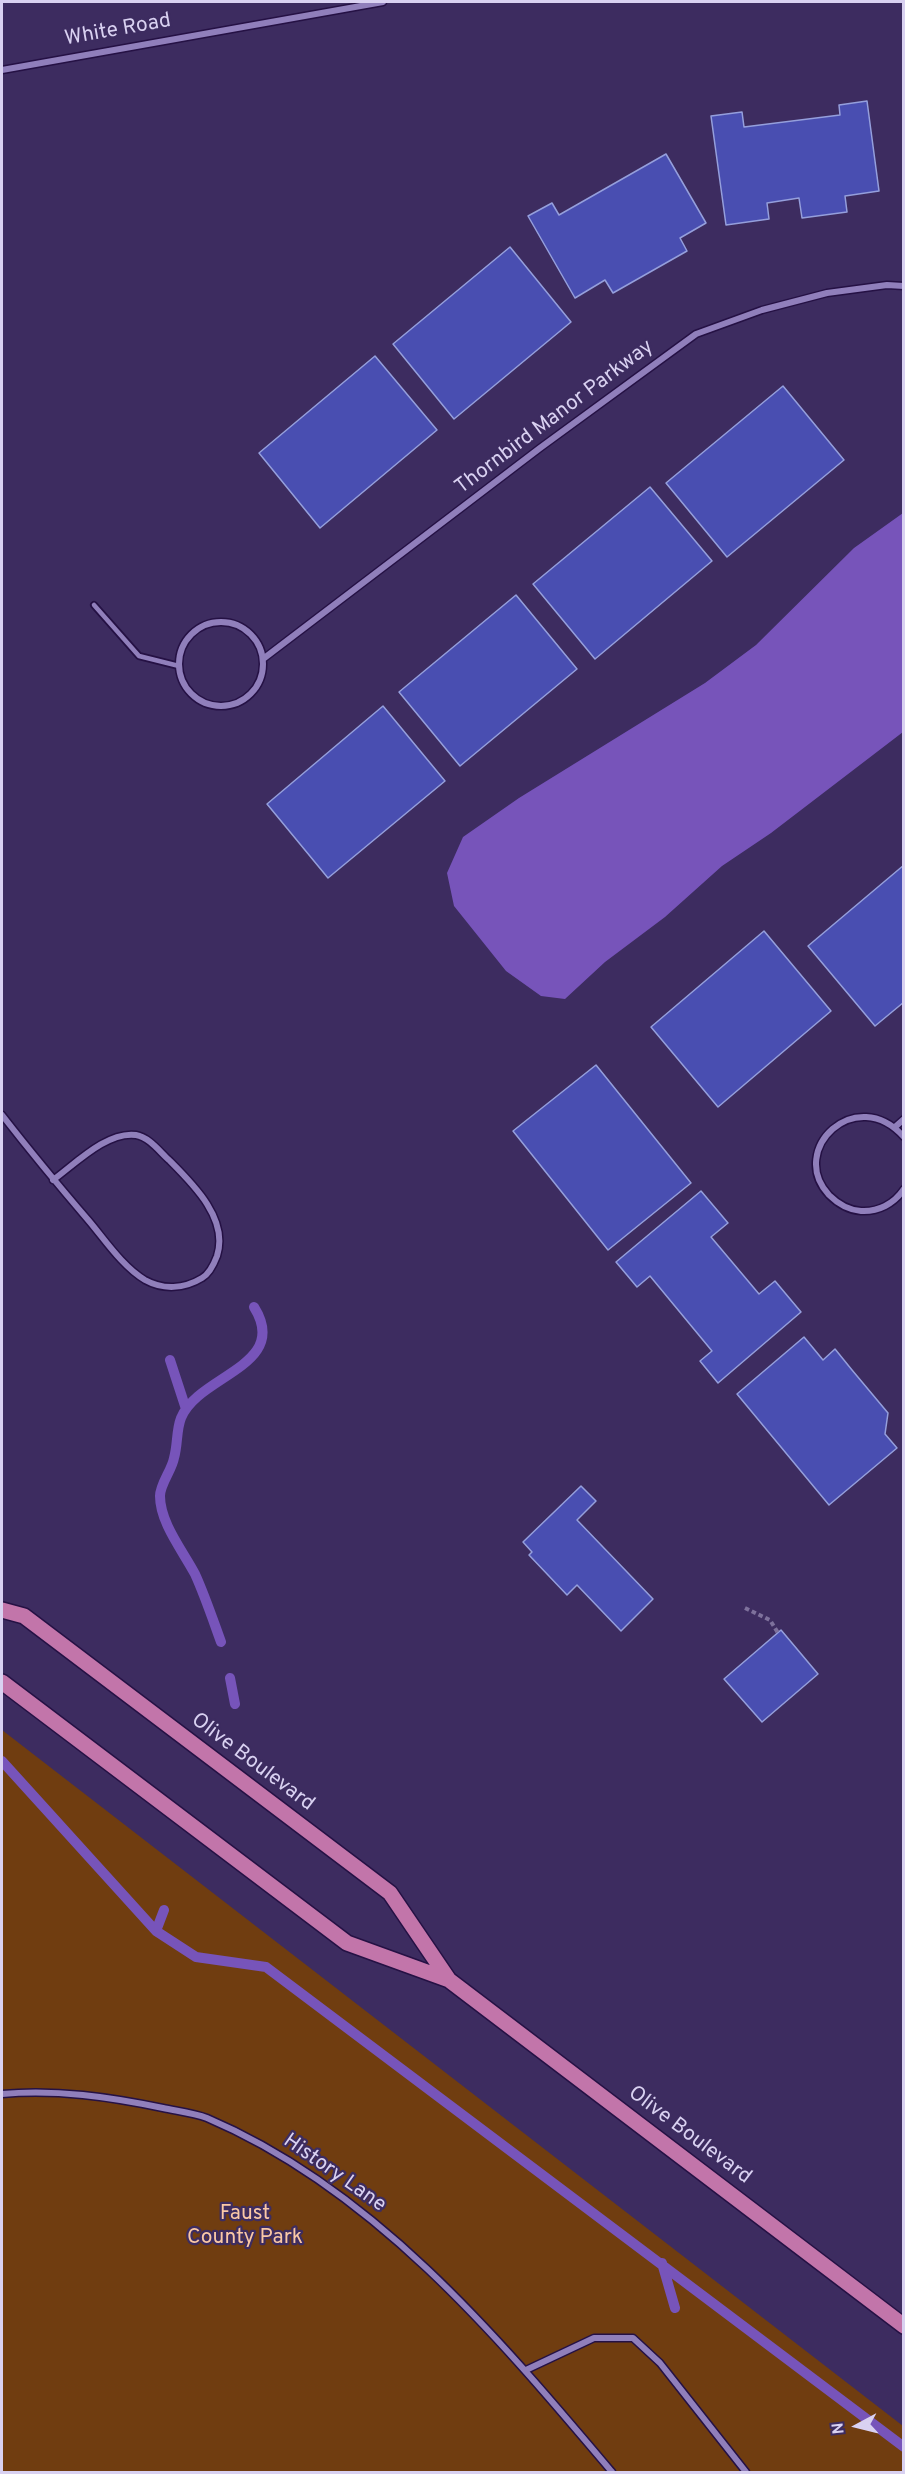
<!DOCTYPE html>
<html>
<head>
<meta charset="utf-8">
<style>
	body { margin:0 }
	#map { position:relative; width:905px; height:2474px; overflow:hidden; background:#3d2c60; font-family:Overpass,sans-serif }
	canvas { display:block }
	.frame { position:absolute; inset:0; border:3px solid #d9d1f1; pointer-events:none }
	.north { position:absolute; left:827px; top:2396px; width:60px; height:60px; -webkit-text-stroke:4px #3d2c60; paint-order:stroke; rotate:263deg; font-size:16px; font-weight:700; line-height:24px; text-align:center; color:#d9d1f1 }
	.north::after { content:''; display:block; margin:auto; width:21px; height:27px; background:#d9d1f1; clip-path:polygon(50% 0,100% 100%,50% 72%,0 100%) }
</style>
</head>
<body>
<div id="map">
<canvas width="905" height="2474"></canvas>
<div class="frame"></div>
<div class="north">N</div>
</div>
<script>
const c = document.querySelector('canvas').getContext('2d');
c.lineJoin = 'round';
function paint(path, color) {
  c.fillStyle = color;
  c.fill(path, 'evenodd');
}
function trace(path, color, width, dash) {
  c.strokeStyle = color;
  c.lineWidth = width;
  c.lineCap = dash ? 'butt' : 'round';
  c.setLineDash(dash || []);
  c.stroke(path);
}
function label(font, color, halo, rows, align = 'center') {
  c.font = font + ' Overpass,sans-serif';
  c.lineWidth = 4.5;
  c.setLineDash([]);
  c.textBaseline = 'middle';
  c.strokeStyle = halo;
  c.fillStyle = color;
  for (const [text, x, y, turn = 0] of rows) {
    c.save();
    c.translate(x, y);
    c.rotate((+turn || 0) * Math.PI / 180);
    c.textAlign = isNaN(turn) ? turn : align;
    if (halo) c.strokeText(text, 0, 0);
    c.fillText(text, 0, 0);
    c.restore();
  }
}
paint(new Path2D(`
	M2,1730L903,2426V2472H2Z`), '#703d10');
paint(new Path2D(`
	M903,513V732L771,833L722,866L665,917L605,962L565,999L541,996L506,971L454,906L447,873L463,837L519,798L705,683L756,645L854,548Z`), '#7754ba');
trace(new Path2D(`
	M170,1360L186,1409
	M221,1642C213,1620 205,1596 195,1574C183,1551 160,1523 160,1496C160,1484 172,1470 174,1458C178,1444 176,1431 181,1418C198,1375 291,1366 254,1307
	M230,1678L235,1704
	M2,1761L156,1931L196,1957L266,1967L904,2447
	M156,1931L164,1910
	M662,2263L675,2308`), '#7754ba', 10);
const building = new Path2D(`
	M867,101L879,191L845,196L847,212L802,218L799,198L767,203L769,219L726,225L711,116L742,112L744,127L840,115L839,105Z
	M666,154L706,223L680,238L687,251L613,293L605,280L575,298L528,216L552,203L559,215Z
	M510,247L571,322L454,419L393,344Z
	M375,356L437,430L320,528L259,453Z
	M783,386L844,460L727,557L666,483Z
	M650,487L712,561L595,659L533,584Z
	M516,595L577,669L460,766L399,692Z
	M383,706L445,781L328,878L267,804Z
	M904,865V1002L875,1026L808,946Z
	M764,931L831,1011L718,1107L651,1027Z
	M596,1065L691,1183L608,1250L513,1131Z
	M701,1191L728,1223L711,1237L759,1294L775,1281L801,1312L718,1383L700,1361L712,1351L650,1276L637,1287L616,1262Z
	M804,1337L823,1360L835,1349L852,1370L888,1413L885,1434L897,1448L829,1505L737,1394Z
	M581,1486L596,1501L577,1520L653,1599L621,1631L577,1585L567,1595L529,1555L532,1552L523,1542Z
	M781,1630L818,1674L762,1722L724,1679Z`);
paint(building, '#494eb1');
trace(building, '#959fdc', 1.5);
const service = new Path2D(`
	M94,605L139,656L179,666`);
const minor = new Path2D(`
	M2,70L383,2
	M179 664a42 42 0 1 1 84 0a42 42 0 1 1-84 0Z
	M263,659L540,448L696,334L762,310L827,293L887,285L904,286
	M2,1115C30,1151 59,1186 89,1221C105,1240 123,1267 145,1280C163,1290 184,1289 202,1278C209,1274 214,1264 217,1256C229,1219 193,1184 169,1160C160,1152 149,1137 136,1135C107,1131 75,1164 53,1180
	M895,1127L904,1119
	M904,1137C856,1083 787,1150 829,1195C838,1204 848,1210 861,1211C878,1212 894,1204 904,1189
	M2,2094C56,2089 110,2097 163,2108C177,2111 194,2113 207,2118C374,2189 498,2337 612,2472
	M526,2370L594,2338H633L660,2363L746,2472`);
const primary = new Path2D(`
	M2,1610L24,1616L390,1893L449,1980
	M2,1682L347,1943L449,1980L904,2326`);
trace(service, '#251144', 8);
trace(minor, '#251144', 9);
trace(primary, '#251144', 18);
trace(new Path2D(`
	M745,1608L770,1620L778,1633`), '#7e719c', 4, [4.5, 3]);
trace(service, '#907fbb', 4.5);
trace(minor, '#907fbb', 6);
trace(primary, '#c275aa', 15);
label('21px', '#d9d1f1', '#3d2c60', [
	["White Road",118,31,-10],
	["Thornbird Manor Parkway",555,418,-37],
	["Olive Boulevard",252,1763,37],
	["Olive Boulevard",689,2136,37],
	["History Lane",334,2174,35]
]);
label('21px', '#fac8a5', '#3d2c60', [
	["Faust",245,2215],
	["County Park",245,2239]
]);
</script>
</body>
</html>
